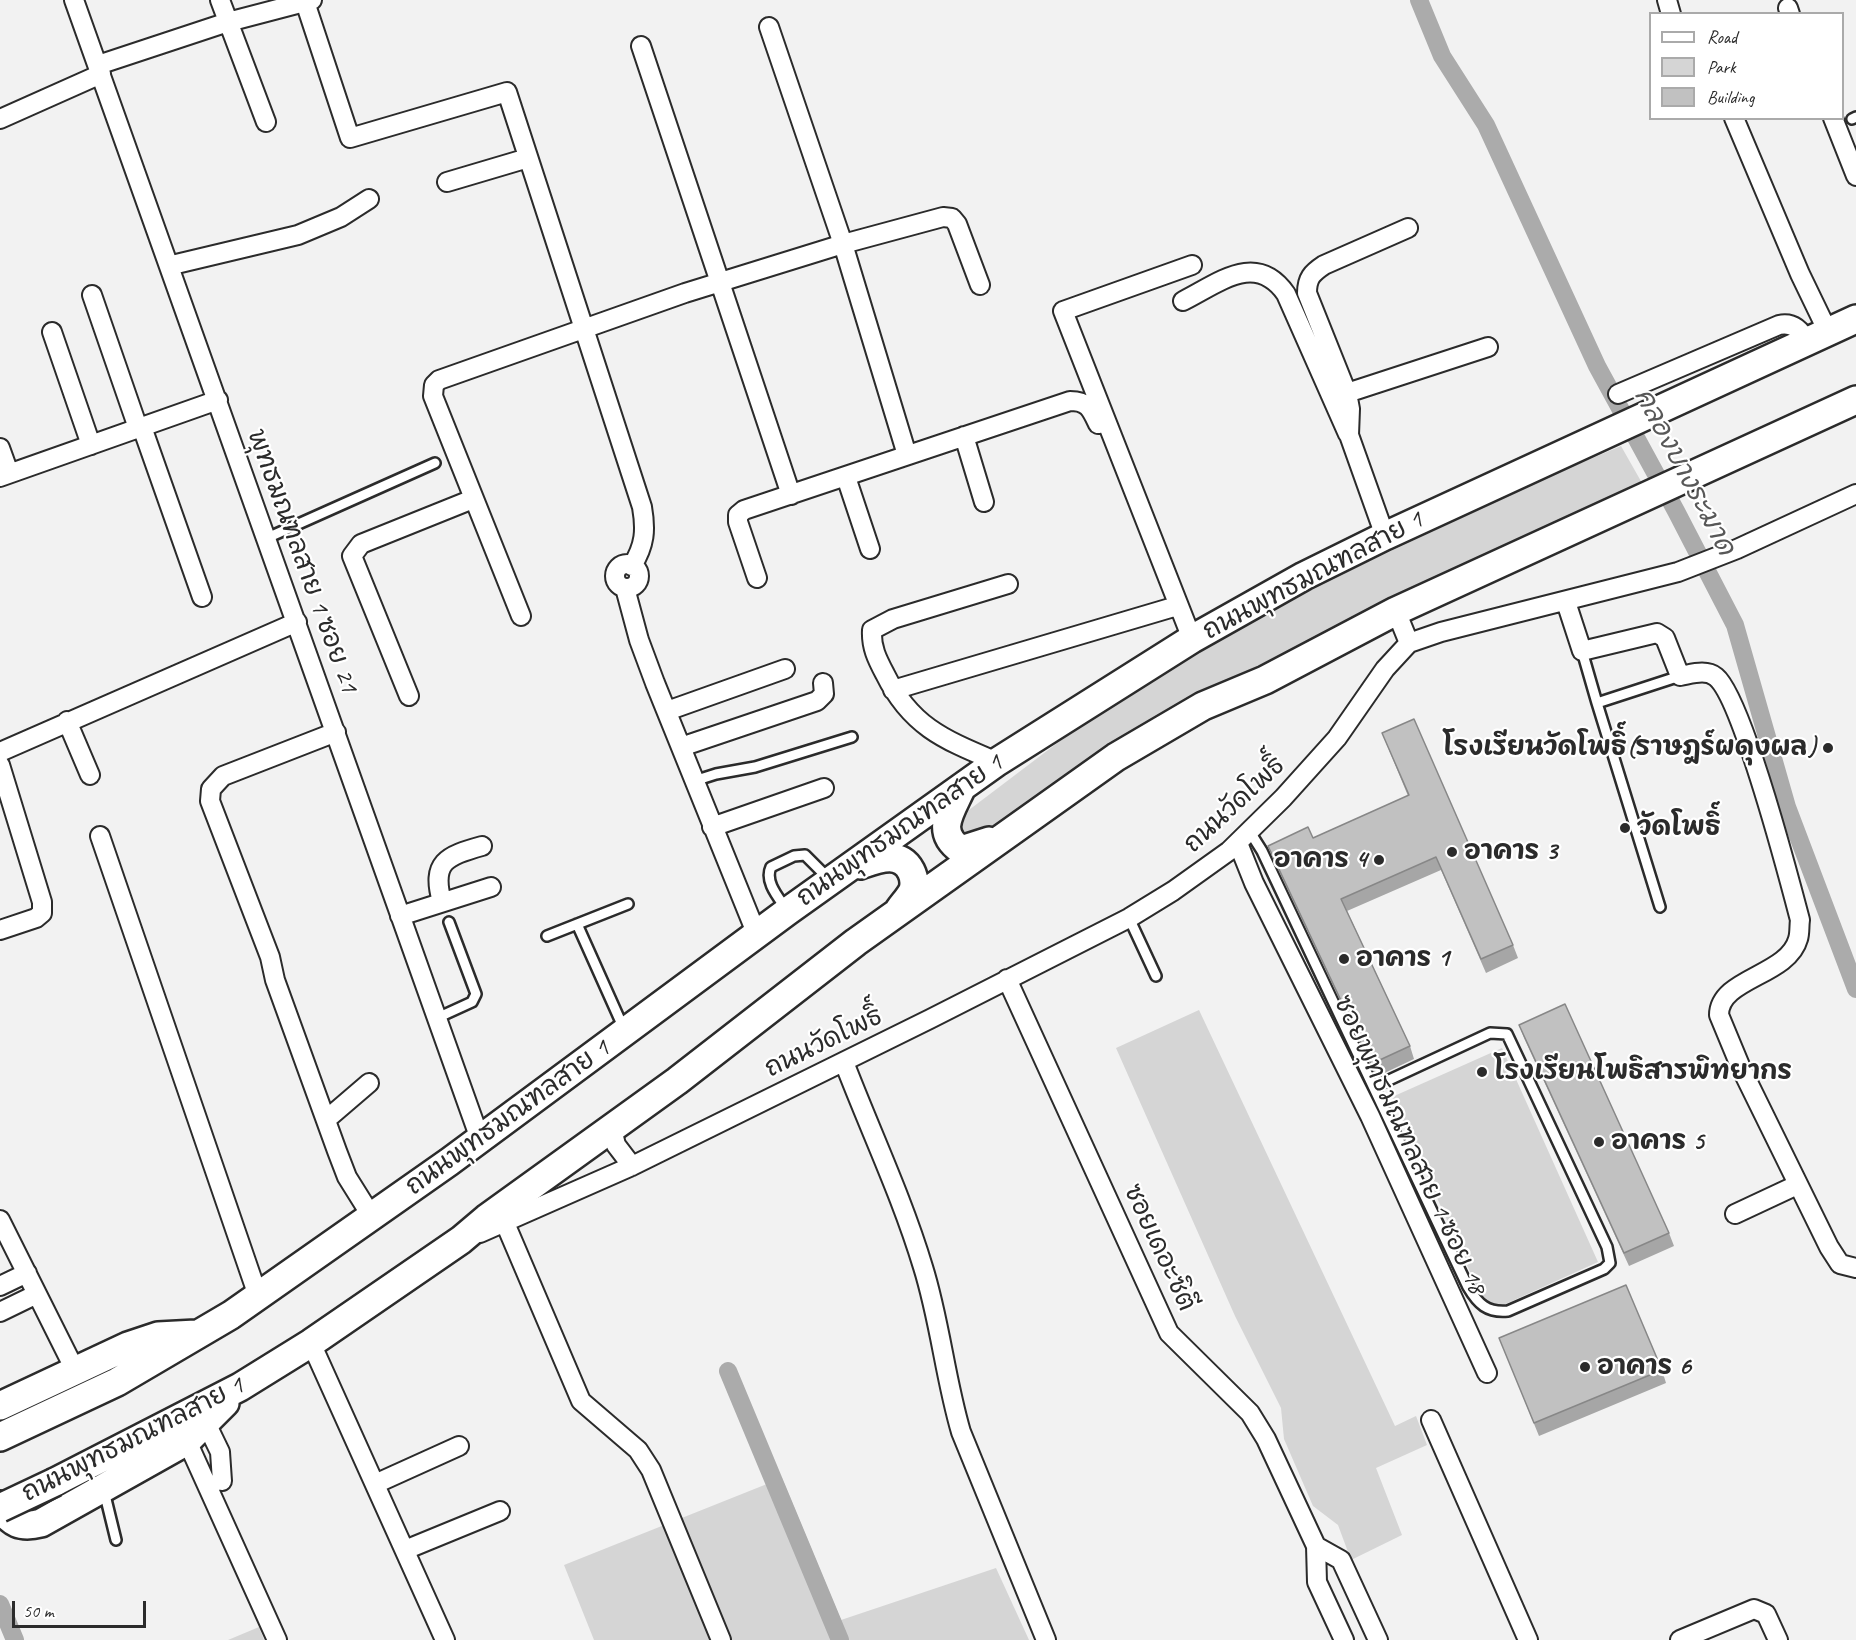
<!DOCTYPE html>
<html>
<head>
<meta charset="utf-8">
<style>
	body { margin:0 }
	#map { position:relative; width:1856px; height:1640px; overflow:hidden; background:#f2f2f2; font-family:Caveat,sans-serif }
	canvas { display:block }
	.legend { position:absolute; left:1649px; top:12px; width:195px; height:108px; box-sizing:border-box; background:#fff; border:2px solid #aaa; margin:0; padding:8px 10px; list-style:none; font-size:18px; color:#2b2b2b }
	.legend li { display:flex; align-items:center; gap:12px; height:30px }
	.legend b { width:30px; border:2px solid #aaa }
	.scale { position:absolute; left:12px; top:1601px; width:134px; height:27px; box-sizing:border-box; border:3px solid #2b2b2b; border-top:0; padding-left:8px; font-size:18px; line-height:21px; white-space:nowrap; color:#2b2b2b; -webkit-text-stroke:4px #fff; paint-order:stroke }
</style>
</head>
<body>
<div id="map">
<canvas width="1856" height="1640"></canvas>
<ul class="legend">
<li><b style="height:8px;background:#fff"></b>Road</li>
<li><b style="height:16px;background:#d5d5d5"></b>Park</li>
<li><b style="height:16px;background:#c1c1c1"></b>Building</li>
</ul>
<div class="scale">50 m</div>
</div>
<script>
const c = document.querySelector('canvas').getContext('2d');
c.lineJoin = 'round';
function paint(path, color) {
  c.fillStyle = color;
  c.fill(path, 'evenodd');
}
function trace(path, color, width, dash) {
  c.strokeStyle = color;
  c.lineWidth = width;
  c.lineCap = dash ? 'butt' : 'round';
  c.setLineDash(dash || []);
  c.stroke(path);
}
function label(font, color, halo, rows, align = 'center') {
  c.font = font + ' Caveat,"Playpen Sans Thai",sans-serif';
  c.lineWidth = 4.5;
  c.setLineDash([]);
  c.textBaseline = 'middle';
  c.strokeStyle = halo;
  c.fillStyle = color;
  for (const [text, x, y, turn = 0] of rows) {
    c.save();
    c.translate(x, y);
    c.rotate((+turn || 0) * Math.PI / 180);
    c.textAlign = isNaN(turn) ? turn : align;
    if (halo) c.strokeText(text, 0, 0);
    c.fillText(text, 0, 0);
    c.restore();
  }
}
paint(new Path2D(`
	M1621,446L1642,483L1451,569L1197,696L979,838L961,839L957,824L961,816L1089,719L1274,606L1557,473Z
	M1199,1010L1395,1426L1416,1416L1427,1445L1376,1468L1402,1535L1351,1560L1338,1525L1313,1506L1284,1439L1281,1408L1235,1316L1116,1048Z
	M1502,1048L1598,1262L1488,1312L1392,1097Z
	M782,1478L841,1620L996,1568L1029,1640H594L564,1565Z
	M259,1627L264,1640H228Z`), '#d5d5d5');
trace(new Path2D(`
	M1419,0L1442,56L1486,125L1597,366L1676,511L1735,625L1787,807L1856,989
	M728,1371L840,1640
	M0,1604L15,1640`), '#ababab', 18);
const service = new Path2D(`
	M1852,119L1856,117
	M267,538L435,463
	M1582,651L1597,703
	M694,781L716,774L755,767L852,737
	M1250,832L1262,851L1468,1287C1478,1304 1487,1313 1508,1311L1604,1269L1610,1263L1607,1247L1507,1034L1490,1033L1374,1087
	M1660,907L1597,703L1680,676
	M787,910C779,898 764,882 771,867L794,856L805,855L829,879
	M1129,918L1156,976
	M577,924L624,1029
	M547,936L628,904
	M437,1018L472,1002L476,994L449,922
	M104,1491L116,1540`);
const minor = new Path2D(`
	M74,0C212,378 347,758 480,1139
	M220,0L266,122
	M1667,0L1671,14
	M305,2L350,138L507,92L642,507C646,530 645,545 632,566
	M1788,8L1790,14
	M769,27L843,244L907,455
	M641,46L791,495
	M98,65L228,22L312,0
	M1734,118L1800,274L1828,332
	M1833,118L1856,176
	M0,119L101,74
	M447,182L528,158
	M172,265L298,235L341,217L369,199
	M92,295L138,428
	M1183,301C1219,283 1256,251 1286,294L1348,434
	M52,332L91,445
	M1347,393L1307,293C1307,278 1312,273 1324,265L1408,228
	M1618,394L1779,325C1793,322 1801,330 1807,342
	M142,427L202,597
	M964,436L984,502
	M0,448L9,473
	M0,477L218,400
	M846,477L870,549
	M1385,536L1349,435L1350,409L1347,393L1488,347
	M615 576a12 12 0 1 1 24 0a12 12 0 1 1-24 0Z
	M757,578L738,522V515L744,510L1070,401C1088,401 1091,409 1098,424
	M625,588L639,640L655,683L757,935
	M1566,602L1582,651L1657,633L1665,638L1680,676C1692,674 1706,669 1716,677C1742,698 1789,878 1800,920C1799,926 1800,933 1798,939C1788,976 1719,978 1719,1015L1741,1068L1829,1247L1840,1264L1856,1268
	M1396,611L1409,643
	M521,616L433,396L434,385L439,380L685,293L843,244L943,217L952,218L957,224L980,285
	M1192,639L1063,311L1192,265
	M893,690L1177,606
	M409,696L352,556L361,544L473,499
	M667,711L785,669
	M67,721L90,775
	M336,732L223,776L211,789L210,801L270,957L275,980L337,1151L347,1177L372,1217
	M681,747L817,701L824,694L823,683
	M0,752L297,622
	M997,762C945,740 911,727 885,674C877,659 871,647 872,630L893,619L1008,584
	M0,765L42,902V913L36,918L0,930
	M712,827L824,788
	M100,836L258,1296
	M1238,843L1254,883L1370,1116L1487,1373
	M442,902C431,862 446,856 482,846
	M400,916L491,887
	M1007,979L1169,1333L1250,1413L1266,1439L1316,1546L1317,1582L1344,1640
	M844,1062C870,1130 902,1197 923,1267C940,1321 945,1378 961,1432L1046,1640
	M327,1119L369,1083
	M612,1129L616,1145L632,1166
	M1735,1214L1797,1185
	M0,1220L75,1370
	M505,1223L581,1401L638,1450L651,1470L721,1640
	M480,1233L632,1166L930,1019L1129,918L1173,891L1229,851L1283,798L1337,738L1385,669L1409,643L1441,632L1678,572L1737,549L1856,494
	M0,1286L27,1273
	M0,1312L37,1294
	M311,1343L445,1640
	M1431,1420L1528,1640
	M206,1423L220,1452L222,1481
	M187,1441L277,1640
	M375,1484L459,1446
	M1316,1546L1341,1560L1378,1640
	M405,1550L500,1511
	M1680,1640L1754,1609L1766,1614L1778,1640`);
const secondary = new Path2D(`
	M961,789C950,813 935,832 961,850L989,841
	M860,865C878,859 900,850 911,871C914,877 915,883 913,890C910,897 903,904 899,910
	M0,1406L128,1346L158,1336L196,1334
	M0,1437L117,1382L231,1315L449,1162L788,911L997,762L1192,639L1304,576L1385,536L1856,319
	M55,1482L240,1387L311,1343L461,1240L487,1218L677,1081L856,942L1116,757L1203,706L1265,680L1396,611L1856,400
	M0,1505C10,1524 21,1528 41,1523L187,1441L225,1403`);
trace(service, '#2b2b2b', 14);
trace(minor, '#2b2b2b', 22);
trace(secondary, '#2b2b2b', 32);
trace(service, '#fff', 9);
trace(minor, '#fff', 18);
trace(secondary, '#fff', 27);
const secondaryBridge = new Path2D(`
	M0,1508L55,1482`);
trace(secondaryBridge, '#2b2b2b', 32, []);
trace(secondaryBridge, '#fff', 27);
paint(new Path2D(`
	M1382,733L1513,945L1518,958L1486,973L1441,870L1347,911L1410,1046L1414,1059L1376,1077L1273,859L1268,846L1313,838L1408,796Z
	M1519,1025L1669,1233L1674,1246L1629,1266L1524,1038Z
	M1499,1338L1662,1370L1666,1383L1539,1436Z`), '#a6a6a6');
const building = new Path2D(`
	M1414,719L1513,945L1481,959L1436,857L1341,899L1410,1046L1371,1064L1268,846L1308,827L1313,838L1409,795L1382,733Z
	M1565,1004L1669,1233L1624,1253L1519,1025Z
	M1626,1285L1662,1370L1534,1423L1499,1338Z`);
paint(building, '#c1c1c1');
trace(building, '#878787', 1.5);
for (const [x, y, r, color] of [
	[1828,748,6,"#2b2b2b"],
	[1625,828,6,"#2b2b2b"],
	[1452,852,6,"#2b2b2b"],
	[1379,860,6,"#2b2b2b"],
	[1344,959,6,"#2b2b2b"],
	[1482,1072,6,"#2b2b2b"],
	[1599,1142,6,"#2b2b2b"],
	[1585,1367,6,"#2b2b2b"]
]) {
  const dot = new Path2D();
  dot.arc(x, y, r, 0, 2 * Math.PI);
  c.fillStyle = color;
  c.fill(dot);
  trace(dot, '#fff', 2);
}
label('26px', '#2b2b2b', '#fff', [
	["พุทธมณฑลสาย 1 ซอย 21",302,561,70],
	["ถนนพุทธมณฑลสาย 1",1313,576,-28],
	["ถนนวัดโพธิ์",1235,805,-43],
	["ถนนพุทธมณฑลสาย 1",900,831,-35],
	["ถนนวัดโพธิ์",824,1043,-26],
	["ถนนพุทธมณฑลสาย 1",508,1118,-36],
	["ซอยพุทธมณฑลสาย 1 ซอย 18",1409,1145,65],
	["ซอยเดอะซิตี",1159,1248,65],
	["ถนนพุทธมณฑลสาย 1",133,1440,-27]
]);
label('bold 26px', '#2b2b2b', '#fff', [
	["โรงเรียนวัดโพธิ์(ราษฎร์ผดุงผล)",1816,748,"right"],
	["วัดโพธิ์",1637,828],
	["อาคาร 3",1464,852],
	["อาคาร 4",1367,860,"right"],
	["อาคาร 1",1356,959],
	["โรงเรียนโพธิสารพิทยากร",1494,1072],
	["อาคาร 5",1611,1142],
	["อาคาร 6",1597,1367]
], 'left');
label('italic 27px', '#585858', '#fff', [
	["คลองบางระมาด",1684,472,62]
]);
</script>
</body>
</html>
